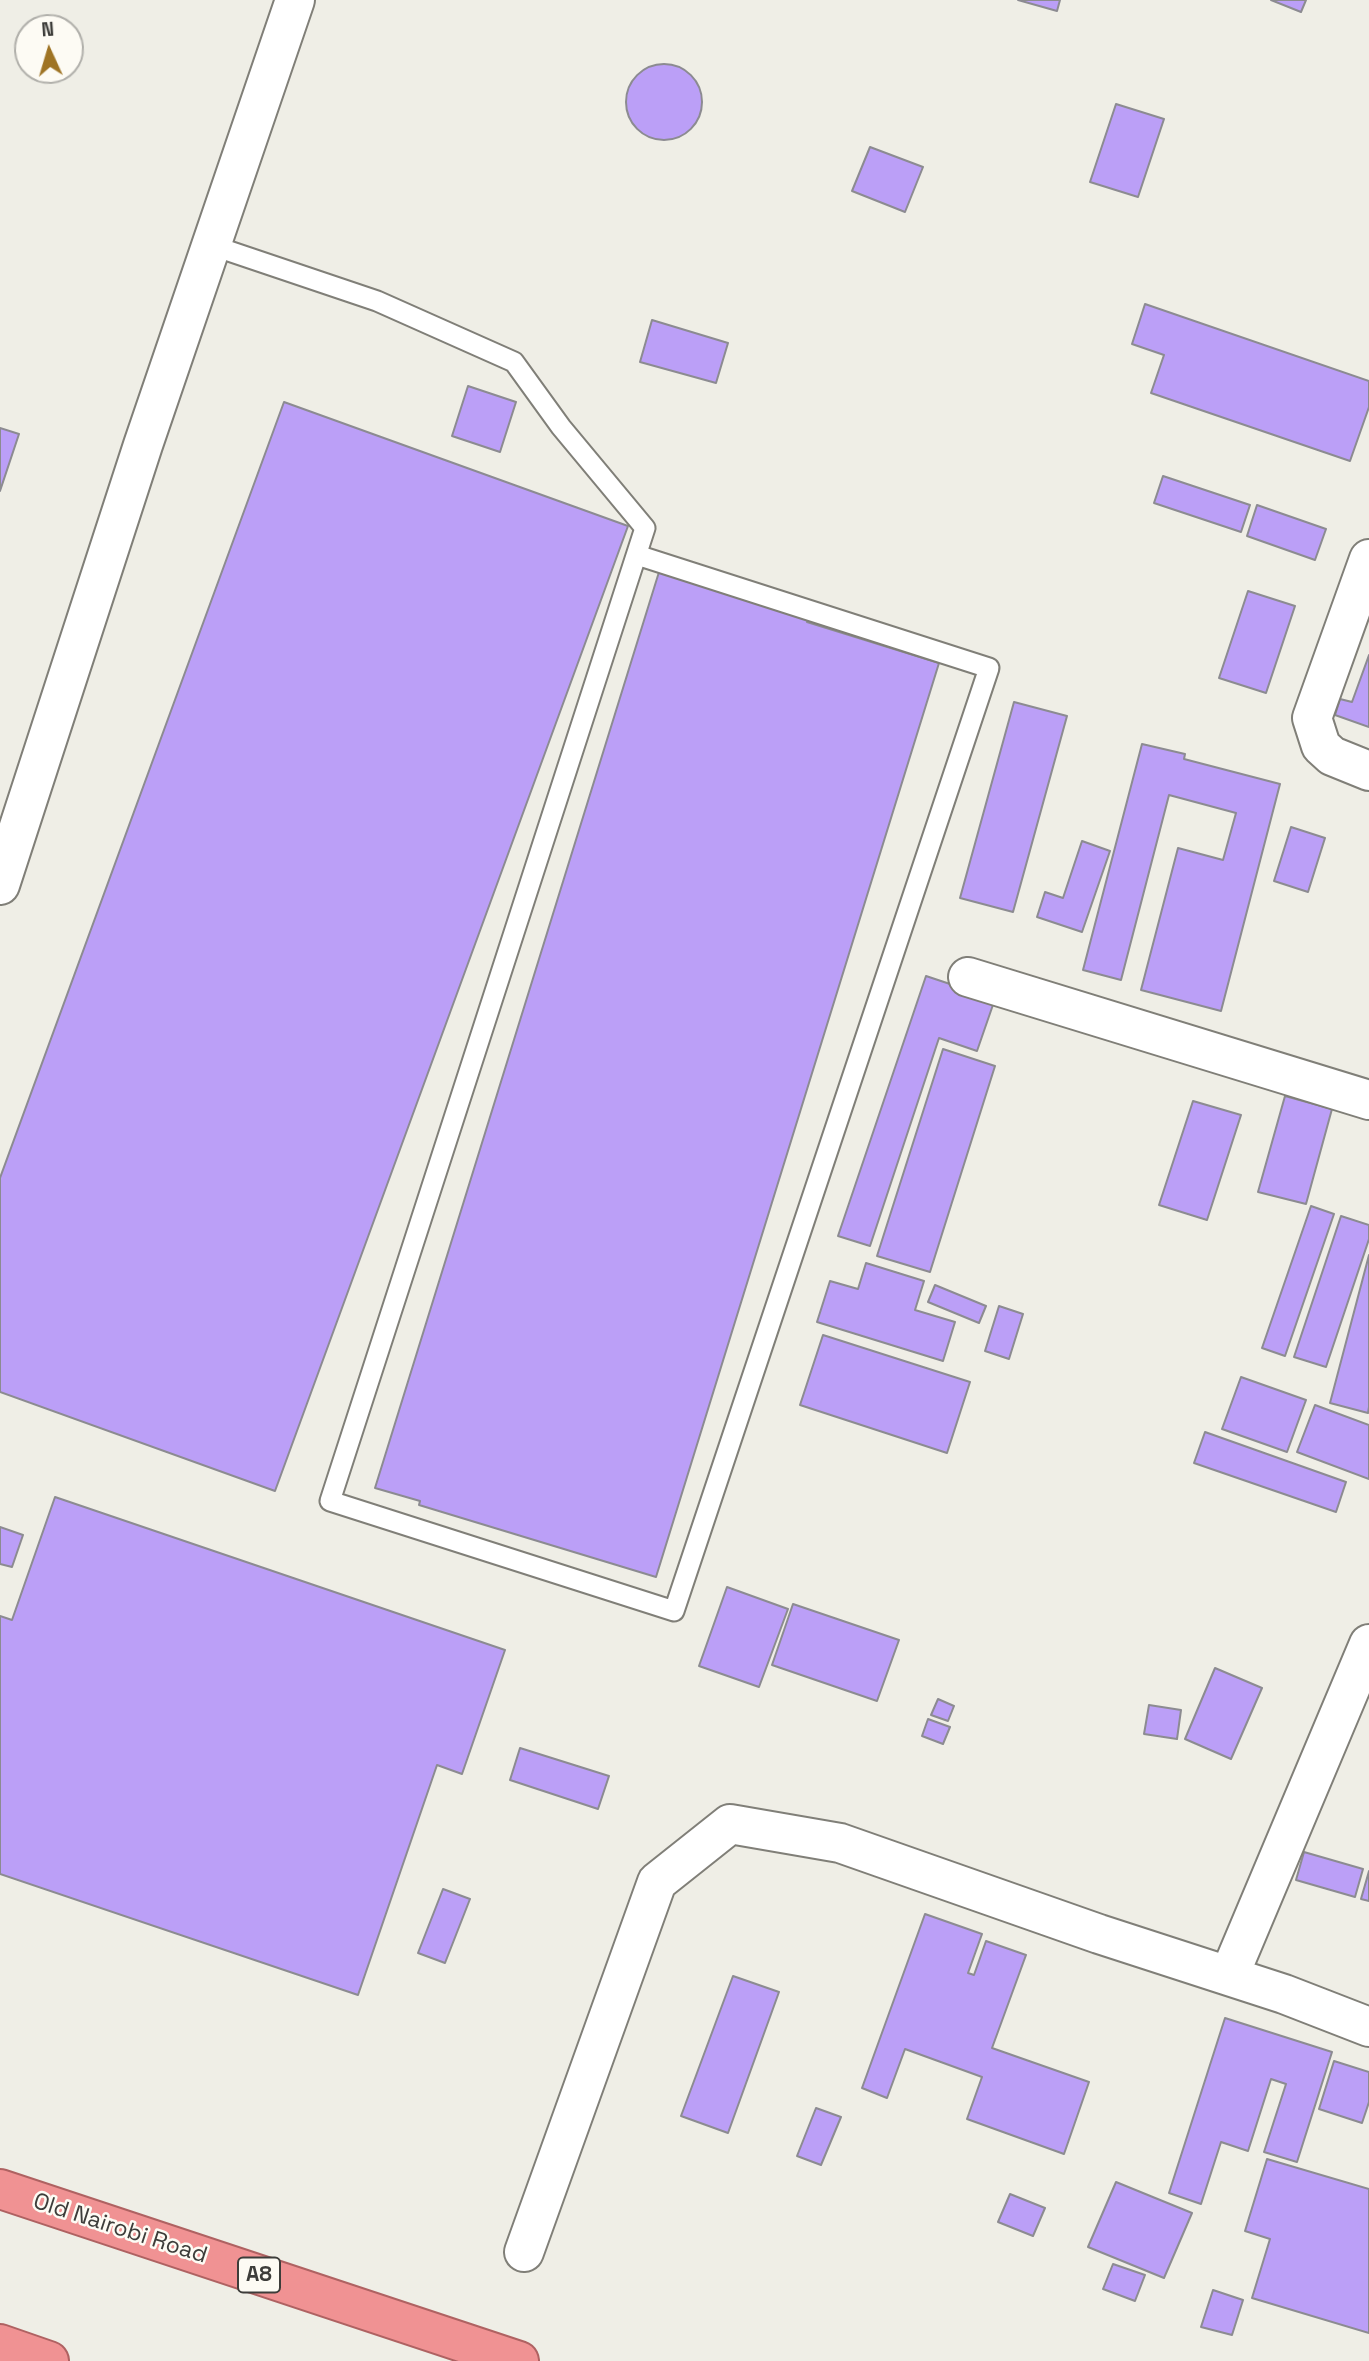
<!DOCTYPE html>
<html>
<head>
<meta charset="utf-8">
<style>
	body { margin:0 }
	#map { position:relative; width:1369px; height:2361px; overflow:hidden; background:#efeee6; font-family:"Space Grotesk",sans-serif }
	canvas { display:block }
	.north { position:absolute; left:14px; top:14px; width:70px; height:70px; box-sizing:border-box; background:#fdfbf4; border:2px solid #b0afaa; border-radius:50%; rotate:356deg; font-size:19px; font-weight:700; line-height:28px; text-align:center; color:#3d3d3a }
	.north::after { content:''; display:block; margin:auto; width:24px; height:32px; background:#9f7424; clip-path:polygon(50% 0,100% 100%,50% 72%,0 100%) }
</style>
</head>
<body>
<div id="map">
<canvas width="1369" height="2361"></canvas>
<div class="north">N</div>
</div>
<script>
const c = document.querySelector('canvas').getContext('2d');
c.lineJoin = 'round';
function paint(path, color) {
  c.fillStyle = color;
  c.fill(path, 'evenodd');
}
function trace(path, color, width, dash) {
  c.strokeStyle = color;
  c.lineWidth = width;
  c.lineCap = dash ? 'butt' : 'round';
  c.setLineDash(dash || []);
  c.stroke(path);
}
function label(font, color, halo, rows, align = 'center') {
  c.font = font + ' "Space Grotesk",sans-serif';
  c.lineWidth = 5;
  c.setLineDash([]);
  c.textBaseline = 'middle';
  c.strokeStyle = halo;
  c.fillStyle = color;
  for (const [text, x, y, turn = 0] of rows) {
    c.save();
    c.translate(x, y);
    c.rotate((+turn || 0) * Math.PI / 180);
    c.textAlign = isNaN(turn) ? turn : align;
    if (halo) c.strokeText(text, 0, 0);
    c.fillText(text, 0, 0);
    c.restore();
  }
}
const building = new Path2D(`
	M1018,0H1060L1057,11Z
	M1271,0H1306L1301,12Z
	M626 102a38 38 0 1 1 76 0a38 38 0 1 1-76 0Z
	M1116,104L1164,119L1138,197L1090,182Z
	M870,147L923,167L905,212L852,191Z
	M1145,304L1369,381V407L1350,461L1151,393L1164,355L1132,344Z
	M652,320L728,343L716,383L640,362Z
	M468,386L516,402L500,452L452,436Z
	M284,402L628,526L275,1491L0,1392V1178Z
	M0,428L19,434L0,491Z
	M1163,476L1250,505L1241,532L1154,503Z
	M1257,505L1326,529L1315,560L1247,536Z
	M659,572L809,617L807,622L939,663L656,1577L419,1505L420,1501L375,1488Z
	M1248,591L1295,606L1266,693L1219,678Z
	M1369,655V727L1335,715L1340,699L1352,702Z
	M1014,702L1067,716L1013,912L960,898Z
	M1142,744L1185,754L1184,759L1280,784L1221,1011L1141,990L1178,848L1223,860L1236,813L1169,795L1121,980L1083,970Z
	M1291,827L1325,838L1308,892L1274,881Z
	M1082,841L1110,851L1082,932L1037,917L1045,892L1063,898Z
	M926,976L995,999L977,1051L939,1038L870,1246L838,1236Z
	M943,1049L995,1066L930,1272L877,1256Z
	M1285,1096L1332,1109L1306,1204L1258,1192Z
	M1193,1101L1241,1115L1207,1220L1159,1205Z
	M1311,1206L1334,1214L1285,1356L1262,1348Z
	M1341,1216L1369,1225V1239L1326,1367L1294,1357Z
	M1369,1255V1407L1368,1413L1330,1403Z
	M866,1263L924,1281L915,1310L955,1322L943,1361L817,1322L830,1281L858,1289Z
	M935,1285L986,1306L979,1323L928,1302Z
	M999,1306L1023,1314L1009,1359L985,1351Z
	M823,1335L970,1382L947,1453L800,1405Z
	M1241,1377L1306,1400L1287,1452L1222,1429Z
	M1315,1405L1369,1425V1479L1297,1452Z
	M1205,1432L1346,1482L1336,1512L1194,1463Z
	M55,1497L505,1650L462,1774L437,1765L358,1995L0,1874V1616L12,1620Z
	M0,1527L23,1535L12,1567L0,1564Z
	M727,1587L788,1609L759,1687L699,1666Z
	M793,1604L899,1640L877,1701L772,1665Z
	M1215,1668L1262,1688L1231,1759L1185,1739Z
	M938,1699L954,1706L948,1721L931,1715Z
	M1149,1705L1181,1710L1177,1739L1144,1734Z
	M928,1719L950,1727L943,1744L922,1736Z
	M520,1748L609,1776L598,1809L510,1780Z
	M1304,1852L1363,1869L1355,1897L1296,1880Z
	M1369,1871V1901L1361,1899Z
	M443,1889L470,1899L445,1963L418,1953Z
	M925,1914L982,1934L968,1973L974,1975L986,1941L1026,1955L992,2048L1089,2082L1064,2154L967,2119L982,2077L905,2049L887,2098L862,2088Z
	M733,1976L779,1992L728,2133L681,2116Z
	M1225,2018L1332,2052L1297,2162L1264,2152L1286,2084L1271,2079L1248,2151L1221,2142L1201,2204L1169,2193Z
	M1334,2061L1369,2072V2102L1362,2123L1319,2109Z
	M816,2108L841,2117L821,2165L797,2156Z
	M1267,2159L1369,2189V2333L1252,2298L1270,2239L1245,2231Z
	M1116,2182L1192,2213L1164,2278L1088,2247Z
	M1010,2194L1045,2208L1033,2236L998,2222Z
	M1113,2264L1145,2275L1135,2301L1103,2289Z
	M1213,2290L1243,2300L1232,2335L1201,2327Z`);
paint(building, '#bb9ff7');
trace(building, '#8c8b91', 2);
const service = new Path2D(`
	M211,245L377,301L514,362L561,427L645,528L330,1501L674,1611L989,668L637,555`);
const minor = new Path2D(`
	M1369,559L1312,718L1321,746L1332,756L1369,771
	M0,885L143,445L295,0
	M968,977L1369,1100
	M1229,1976L1369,1644
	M524,2252L657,1882L730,1824L840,1843L1099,1934L1284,1994L1369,2027`);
const trunk = new Path2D(`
	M0,2189L519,2361
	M0,2344L49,2361`);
trace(service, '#807f78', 23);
trace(minor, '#807f78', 42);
trace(trunk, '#af6262', 42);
trace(service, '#fff', 19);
trace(minor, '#fff', 38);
trace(trunk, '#f09293', 38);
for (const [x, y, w] of [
	[259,2275,42]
]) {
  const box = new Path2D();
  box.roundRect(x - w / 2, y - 17.5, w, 35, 5);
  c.fillStyle = '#fdfbf4';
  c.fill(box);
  trace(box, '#3d3d3a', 2);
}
label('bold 21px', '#3d3d3a', null, [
	["A8",259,2275]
]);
label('23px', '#3d3d3a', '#fdfbf4', [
	["Old Nairobi Road",120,2229,18]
]);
</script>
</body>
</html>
